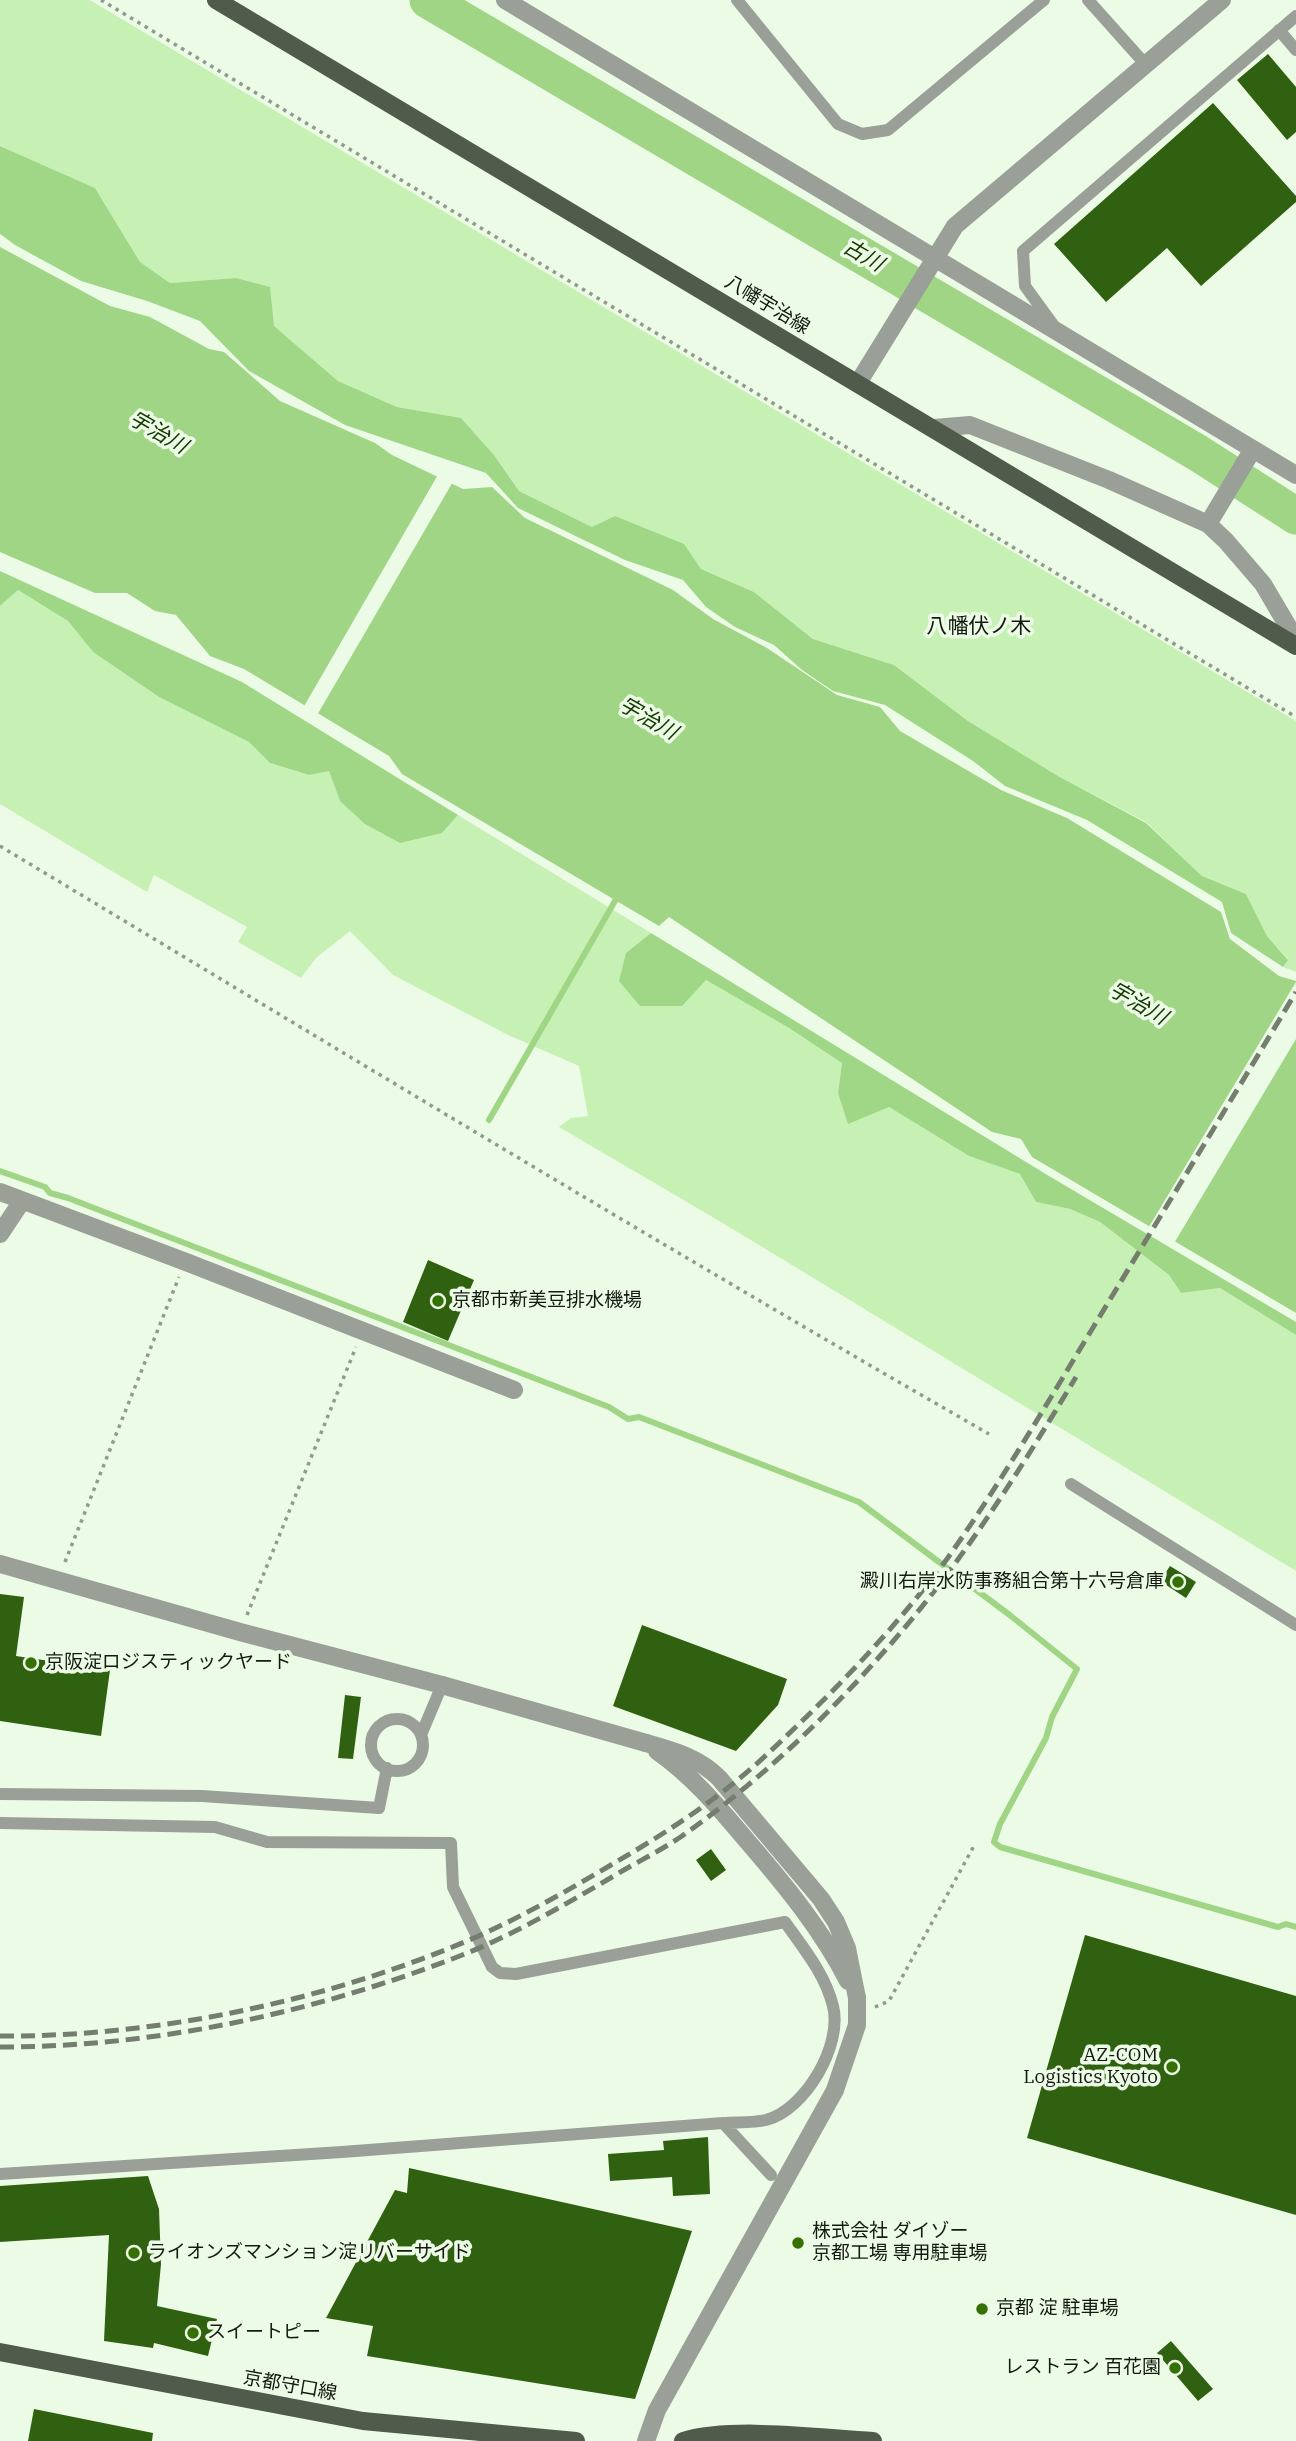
<!DOCTYPE html>
<html>
<head>
<meta charset="utf-8">
<style>
	body { margin:0 }
	canvas { display:block; background:#ecfbe5 }
</style>
</head>
<body>
<canvas width="1296" height="2441"></canvas>
<script>
const c = document.querySelector('canvas').getContext('2d');
c.lineJoin = 'round';
function paint(path, color) {
  c.fillStyle = color;
  c.fill(path, 'evenodd');
}
function trace(path, color, width, dash) {
  c.strokeStyle = color;
  c.lineWidth = width;
  c.lineCap = dash ? 'butt' : 'round';
  c.setLineDash(dash || []);
  c.stroke(path);
}
function label(font, color, halo, rows, align = 'center') {
  c.font = font + ' "IBM Plex Serif","Noto Sans JP",serif';
  c.lineWidth = 7;
  c.setLineDash([]);
  c.textBaseline = 'middle';
  c.strokeStyle = halo;
  c.fillStyle = color;
  for (const [text, x, y, turn = 0] of rows) {
    c.save();
    c.translate(x, y);
    c.rotate((+turn || 0) * Math.PI / 180);
    c.textAlign = isNaN(turn) ? turn : align;
    if (halo) c.strokeText(text, 0, 0);
    c.fillText(text, 0, 0);
    c.restore();
  }
}
paint(new Path2D(`
	M0,0H90L1296,721V972L1283,967L1288,959L1267,936L1246,894L1202,876L1146,822L1058,776L968,721L894,665L813,639L754,592L701,569L683,544L652,532L592,527L519,491L494,455L461,418L397,407L338,381L274,326L236,278L170,283L140,262L95,188L0,146Z
	M18,590L68,621L93,652L159,697L249,742L270,763L309,775L329,770L340,801L442,833L458,815L651,933L626,953L706,980L789,1028L842,1063L838,1093L889,1107L969,1156L1021,1174L1036,1202L1070,1209L1100,1222L1169,1275L1181,1293L1220,1288L1296,1335V1571L726,1225L559,1127L571,1118L588,1116L579,1066L508,1035L393,975L350,931L316,958L301,978L238,942L247,927L154,875L147,892L0,804V606Z`), '#c7f1b4');
paint(new Path2D(`
	M0,146L95,188L140,262L170,283L236,278L270,287L274,326L338,381L397,407L461,418L494,455L519,491L592,527L615,516L684,544L701,569L754,592L813,639L894,665L968,721L1058,776L1146,823L1202,876L1246,894L1267,936L1288,960L1283,967L1231,933L1222,902L1087,820L1005,786L973,761L885,705L833,691L802,670L774,645L735,627L706,607L683,580L625,560L518,508L486,473L345,425L249,371L200,321L147,301L81,281L15,245L0,234Z
	M0,571L242,682L458,815L442,833L400,843L365,824L340,801L329,771L309,775L270,763L249,742L159,697L93,652L68,621L18,590L0,606Z
	M651,933L1049,1176L1296,1322V1335L1220,1288L1181,1293L1169,1275L1100,1222L1070,1209L1036,1202L1020,1174L969,1156L889,1107L848,1124L838,1093L842,1063L789,1028L706,980L682,1006H640L619,981L626,953Z`), '#a0d787');
paint(new Path2D(`
	M0,247L110,306L150,317L209,349L224,352L280,401L375,443L392,455L463,489L492,487L525,518L673,590L713,619L767,648L837,695L880,707L900,731L1001,790L1067,818L1221,912L1230,939L1279,976L1296,981V1313L1032,1157L1021,1139L992,1132L669,917L659,926L402,774L389,756L244,669L210,656L176,615L155,611L127,593H95L0,552Z`), '#9fd585');
paint(new Path2D(`
	M439,473L454,480L316,717L303,708Z
	M1296,982V1039L1173,1245L1147,1230Z`), '#ecfbe5');
trace(new Path2D(`
	M489,1120L619,894
	M0,1171L45,1187L50,1193L68,1198L609,1407L628,1419L639,1417L859,1502L1011,1616L1077,1669L1052,1717L1046,1738L1000,1824L994,1842L1000,1847C1093,1873 1185,1901 1278,1927L1286,1924L1296,1927`), '#9fd585', 6);
trace(new Path2D(`
	M428,0L1198,453L1296,516`), '#9fd585', 37);
paint(new Path2D(`
	M1268,54L1296,87V132L1287,140L1237,80Z
	M1213,103L1296,196V202L1201,286L1167,248L1106,302L1054,244Z
	M428,1260L474,1280L448,1341L403,1322Z
	M1170,1566L1196,1582L1186,1598L1160,1581Z
	M0,1594L24,1597L16,1656L110,1670L101,1736L0,1721Z
	M642,1625L787,1679L778,1705L736,1751L613,1706Z
	M345,1695L361,1697L353,1759L338,1758Z
	M711,1849L726,1870L711,1881L696,1860Z
	M1085,1935L1296,1996V2215L1027,2138Z
	M708,2137L710,2194L673,2196L672,2177L610,2181L608,2154L664,2150L663,2141Z
	M409,2168L692,2231L635,2399L367,2356L373,2326L326,2318L395,2190L407,2193Z
	M148,2176L159,2209L161,2264L157,2306L217,2319L208,2356L154,2343L153,2348L104,2341L109,2235L0,2242V2186Z
	M1171,2341L1213,2389L1198,2401L1157,2353Z
	M34,2409L153,2433L152,2441H28Z`), '#306110');
trace(new Path2D(`
	M101,0L1296,717
	M0,846C329,1044 656,1243 989,1434
	M65,1562L179,1277
	M247,1615L356,1347
	M875,2007L889,2001L975,1844`), '#909b8b', 3.5, [3.5, 5]);
trace(new Path2D(`
	M737,0L838,124L862,134L888,130L1044,0
	M1088,0L1146,65
	M1279,30L1296,50
	M1054,326L1025,286L1023,251L1296,16
	M1071,1484L1296,1625
	M371 1745a26 26 0 1 1 52 0a26 26 0 1 1-52 0Z
	M421,1735L442,1685
	M0,1794L202,1796L379,1808L387,1768
	M0,1823L215,1827L267,1842L451,1843L453,1887L492,1967L500,1973L516,1974L785,1922C804,1949 825,1974 833,2006C843,2045 805,2110 766,2120C753,2123 736,2122 723,2123
	M0,2174L342,2152L723,2123L771,2175`), '#9aa097', 12);
trace(new Path2D(`
	M505,0L1296,475
	M858,383L955,226L1222,0
	M934,428L970,425L1109,480L1208,524L1226,541L1263,584L1296,640
	M1208,524L1253,449
	M0,1192L186,1262L514,1390
	M0,1234L22,1201
	M0,1564L240,1632L442,1685
	M646,1743C674,1751 698,1757 719,1778L821,1899L836,1922L847,1948L857,1998
	M657,1751C693,1776 720,1809 748,1842C785,1885 822,1930 848,1981`), '#9aa097', 18);
trace(new Path2D(`
	M442,1685L646,1743
	M646,2441L657,2410L835,2090L857,2025V1998`), '#9aa097', 18);
trace(new Path2D(`
	M216,0L1296,646
	M0,2352L363,2421L576,2441
	M683,2441C733,2426 819,2438 873,2441`), '#505b4c', 18);
trace(new Path2D(`
	M0,2036C150,2037 311,2004 450,1948C508,1925 562,1894 616,1862C659,1837 701,1810 740,1778C761,1761 780,1742 799,1724C852,1673 903,1618 947,1559C1000,1484 1046,1405 1094,1326C1161,1215 1229,1104 1296,992
	M0,2047C154,2047 308,2014 452,1959C508,1938 561,1907 612,1877C635,1863 660,1851 682,1836C754,1785 821,1723 880,1656C957,1571 1017,1475 1076,1377`), '#747d6f', 5, [14, 7]);
for (const [x, y, r, color] of [
	[438,1301,7,"#347002"],
	[1178,1582,7,"#347002"],
	[31,1663,7,"#347002"],
	[1172,2067,7,"#347002"],
	[798,2243,7,"#347002"],
	[134,2253,7,"#347002"],
	[982,2309,7,"#347002"],
	[193,2333,7,"#347002"],
	[1175,2368,7,"#347002"]
]) {
  const dot = new Path2D();
  dot.arc(x, y, r, 0, 2 * Math.PI);
  c.fillStyle = color;
  c.fill(dot);
  trace(dot, '#ecfbe5', 2.5);
}
label('19px', '#141912', '#ecfbe5', [
	["八幡宇治線",767,305,31],
	["京都守口線",290,2386,10]
]);
label('19px', '#141912', '#ecfbe5', [
	["京都市新美豆排水機場",452,1301],
	["澱川右岸水防事務組合第十六号倉庫",1164,1582,"right"],
	["京阪淀ロジスティックヤード",45,1663],
	["AZ-COM",1158,2056,"right"],
	["Logistics Kyoto",1158,2078,"right"],
	["株式会社 ダイゾー",812,2232],
	["京都工場 専用駐車場",812,2254],
	["ライオンズマンション淀リバーサイド",148,2253],
	["京都 淀 駐車場",996,2309],
	["スイートピー",207,2333],
	["レストラン 百花園",1161,2368,"right"]
], 'left');
label('italic 21px', '#143600', '#ecfbe5', [
	["古川",863,256,30],
	["宇治川",158,433,30],
	["宇治川",648,719,30],
	["宇治川",1138,1004,30]
]);
label('21px', '#141912', '#ecfbe5', [
	["八幡伏ノ木",979,627]
]);
</script>
</body>
</html>
